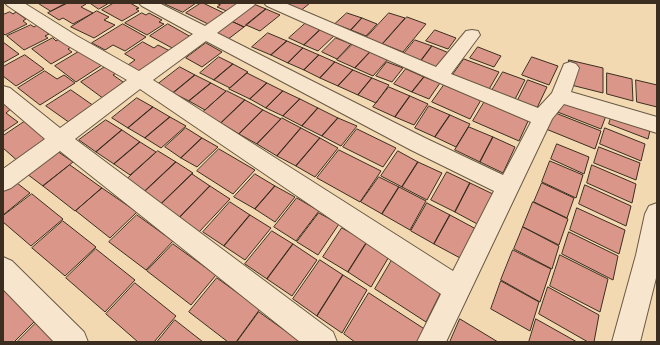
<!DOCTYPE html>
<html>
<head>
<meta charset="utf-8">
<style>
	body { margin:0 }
	#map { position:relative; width:660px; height:345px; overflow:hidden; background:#f2d9b2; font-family:"Sorts Mill Goudy",serif }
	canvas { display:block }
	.frame { position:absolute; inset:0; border:4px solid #3b2e20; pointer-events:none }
</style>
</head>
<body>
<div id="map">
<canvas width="660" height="345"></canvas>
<div class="frame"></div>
</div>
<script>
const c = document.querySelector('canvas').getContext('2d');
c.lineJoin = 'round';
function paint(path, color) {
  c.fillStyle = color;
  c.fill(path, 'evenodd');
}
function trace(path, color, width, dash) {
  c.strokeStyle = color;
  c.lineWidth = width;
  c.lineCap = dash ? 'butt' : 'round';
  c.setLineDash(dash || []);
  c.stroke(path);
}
const building = new Path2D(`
	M38,3H66L51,11Z
	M68,3H84L86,4L81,7L93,13L73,24L63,18L59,20L48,13Z
	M90,3H109L99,9Z
	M114,3H130L139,8L136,9L139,11L122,21L102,10Z
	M163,3H196L183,12Z
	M201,3H203L228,15L212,26L186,13Z
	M216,3H241L229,12L217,7L220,5Z
	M251,3L266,9L244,27L229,20Z
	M289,3H310L299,12L284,7Z
	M266,9L280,15L260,31L246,25Z
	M97,11L109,17L104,20L115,25L94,38L71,27Z
	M10,12L13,14L16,12L26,19L23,21L27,24L5,35L3,33V15Z
	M142,13L146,15L149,13L162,20L159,22L164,24L147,35L125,23Z
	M347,13L362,18L351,30L335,24Z
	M389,13L405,18L382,44L366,38Z
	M407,17L426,24L403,52L383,44Z
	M362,18L377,24L366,36L351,30Z
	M229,20L244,27L227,40L212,33Z
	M307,22L322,28L304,45L289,38Z
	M123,24L146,37L125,51L113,45L105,50L92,43Z
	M168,24L191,37L174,49L150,36Z
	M31,25L34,27L37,25L49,34L45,36L48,38L24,50L7,36Z
	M322,28L336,34L318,51L304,45Z
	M435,30L456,38L448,49L426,41Z
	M268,33L287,41L271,55L252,47Z
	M53,38L56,41L59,39L71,47L68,49L72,52L51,64L32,49Z
	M336,38L351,44L337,59L322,52Z
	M415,40L432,46L420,62L403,55Z
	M287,41L303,48L288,63L271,55Z
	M3,42L19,54L3,63Z
	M143,42L154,48L158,45L172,52L143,73L128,65L135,60L125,54Z
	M206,43L222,52L202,67L186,58Z
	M353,44L371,51L355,68L337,60Z
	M432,46L449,53L437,69L420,62Z
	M478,47L501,56L494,67L470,58Z
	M303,48L319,55L304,70L288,63Z
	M80,51L102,65L76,82L55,66Z
	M371,51L389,58L373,76L355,68Z
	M25,55L44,69L16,86L3,76V67Z
	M319,55L335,62L320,78L304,70Z
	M219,57L233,64L214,80L200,73Z
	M532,57L558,66L549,85L522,75Z
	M464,59L499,72L488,91L452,76Z
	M569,60L603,68V93L567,84Z
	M335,62L353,70L338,86L320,78Z
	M387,62L403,68L392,82L376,76Z
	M233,64L248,72L230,88L214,80Z
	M108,65L118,72L113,75L126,84L104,99L81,82Z
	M180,67L195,75L173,93L158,84Z
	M406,69L424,77L412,92L394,84Z
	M353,70L372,78L358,95L338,86Z
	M45,71L57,79L64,75L75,83L40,105L18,88Z
	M503,72L525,80L514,101L491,92Z
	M247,73L267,83L250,99L229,89Z
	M607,73L632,79L633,101L607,94Z
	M195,75L211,83L189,101L173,93Z
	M424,77L440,83L429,99L412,92Z
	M372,78L389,85L376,103L358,95Z
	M528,80L547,87L536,110L517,102Z
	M636,80L657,85V107L637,102Z
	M211,83L226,91L205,110L189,101Z
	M267,83L283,91L266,108L250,99Z
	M444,85L481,100L470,119L432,102Z
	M389,87L410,96L395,117L373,107Z
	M71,90L94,106L70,123L46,106Z
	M227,91L245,100L221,123L202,113Z
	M283,91L300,99L283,116L266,108Z
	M410,96L428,104L414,125L395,117Z
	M561,96L607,113L601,129L555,111Z
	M137,98L153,107L128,128L112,118Z
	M300,99L318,108L302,126L283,116Z
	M245,100L263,110L239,134L221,123Z
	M3,101L12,108L6,113L18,122L3,132Z
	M485,101L529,119L519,141L473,121Z
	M429,106L450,115L435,137L415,128Z
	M153,107L170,117L145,138L128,128Z
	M318,108L338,118L322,136L302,126Z
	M614,108L652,122L648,139L609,124Z
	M263,110L281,119L257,144L239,134Z
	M553,112L601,131L595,149L546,129Z
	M450,115L470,124L456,147L435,137Z
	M170,117L186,126L161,148L145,138Z
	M282,118L301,128L277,156L257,144Z
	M338,118L357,126L341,146L322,136Z
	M27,120L53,140L20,163L3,148V136Z
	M106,120L122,130L96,152L79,140Z
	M469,127L493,137L480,162L455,150Z
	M186,128L202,138L181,158L165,147Z
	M301,128L320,138L296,166L277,156Z
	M605,128L645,144L641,161L600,144Z
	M357,129L396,148L383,167L343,147Z
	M122,130L140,142L114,164L96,152Z
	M493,137L515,147L503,173L480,162Z
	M202,138L218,147L197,167L181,158Z
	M320,138L338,148L315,177L296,166Z
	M140,142L156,152L130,175L114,164Z
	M557,144L589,157L584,174L551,159Z
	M599,147L640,163L636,180L594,163Z
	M219,149L255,170L233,194L197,171Z
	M339,150L381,171L360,202L317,178Z
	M57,151L73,162L43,186L27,174Z
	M158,151L176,162L144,192L126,180Z
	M398,151L418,162L402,187L381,176Z
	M550,161L583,175L576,198L542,182Z
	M176,162L193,173L161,204L144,192Z
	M418,162L442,173L427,200L402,187Z
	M70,165L102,188L75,211L43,186Z
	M592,165L636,184L632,203L587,183Z
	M447,172L470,183L455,212L431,200Z
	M192,174L210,186L179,218L160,205Z
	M255,174L275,186L255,209L234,197Z
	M379,177L399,187L382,214L361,202Z
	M13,180L30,193L3,215V187Z
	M470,183L495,195L481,226L455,212Z
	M542,183L574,198L567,218L534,202Z
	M585,185L631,206L626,226L579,204Z
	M210,186L230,199L199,232L179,218Z
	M275,186L295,197L275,222L255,209Z
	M399,187L426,201L410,230L382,214Z
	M102,188L137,212L110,238L76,211Z
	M32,194L63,219L31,246L3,222V216Z
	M297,198L319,211L296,241L274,227Z
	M230,202L250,215L224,246L203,232Z
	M533,202L568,219L559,245L523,227Z
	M427,203L450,215L434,244L411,231Z
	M577,208L625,230L619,254L570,230Z
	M319,213L339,224L318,255L297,242Z
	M137,215L173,241L146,270L109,242Z
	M250,215L271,228L245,260L224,246Z
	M450,215L476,229L462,259L434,244Z
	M63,221L96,247L65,276L32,248Z
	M523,227L559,246L552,269L514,249Z
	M342,228L367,242L348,272L323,257Z
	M272,231L293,244L267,279L245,264Z
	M569,232L618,256L613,280L562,254Z
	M367,242L390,255L371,287L348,272Z
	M173,244L216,275L191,305L147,271Z
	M293,244L317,260L292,296L267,279Z
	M96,249L135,280L105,312L66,278Z
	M513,250L551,269L540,302L501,280Z
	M560,255L608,279L600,312L550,286Z
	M320,260L343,275L317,316L293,299Z
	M392,260L442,290L426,322L375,289Z
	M343,275L367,290L342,333L317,316Z
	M217,278L260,309L236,342H228L189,312Z
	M501,281L539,302L530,331L491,309Z
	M3,283L39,317L14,342H3Z
	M135,283L176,316L154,342H138L106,314Z
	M548,287L599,315L594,342H588L539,314Z
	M369,293L426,330L420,342H355L344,334Z
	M259,312L301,342H237Z
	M460,319L498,342H450Z
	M536,319L577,342H529Z
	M39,320L63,342H17Z
	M175,320L203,342H157Z`);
paint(building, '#da9688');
trace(building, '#3b2e20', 1);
const minor = new Path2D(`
	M5,3H24L77,36L139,71L193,34L142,6L139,3H159L205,26L238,3H256L253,6L217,33L425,138L503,175L531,122L433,80L267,6L264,3H285L436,67L466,31L472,30L478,31L480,35L451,74L538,108L552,93L564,64L570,62L576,64L579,68L571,92L657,117V133L564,104L552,119L446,342H417L441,294L140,89L75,139L333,332L337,342H300L60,151L11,188L3,191V169L45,139L3,103V86L10,88L60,128L127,80L65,44L8,6ZM206,41L411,150L494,191L453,271L153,80Z
	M657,203V274L640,342H612L636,255L645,214L649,206Z
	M3,257L12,261L84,332L88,342H54L3,289Z`);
trace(minor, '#695944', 2);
paint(minor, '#f7e6cd');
</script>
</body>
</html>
